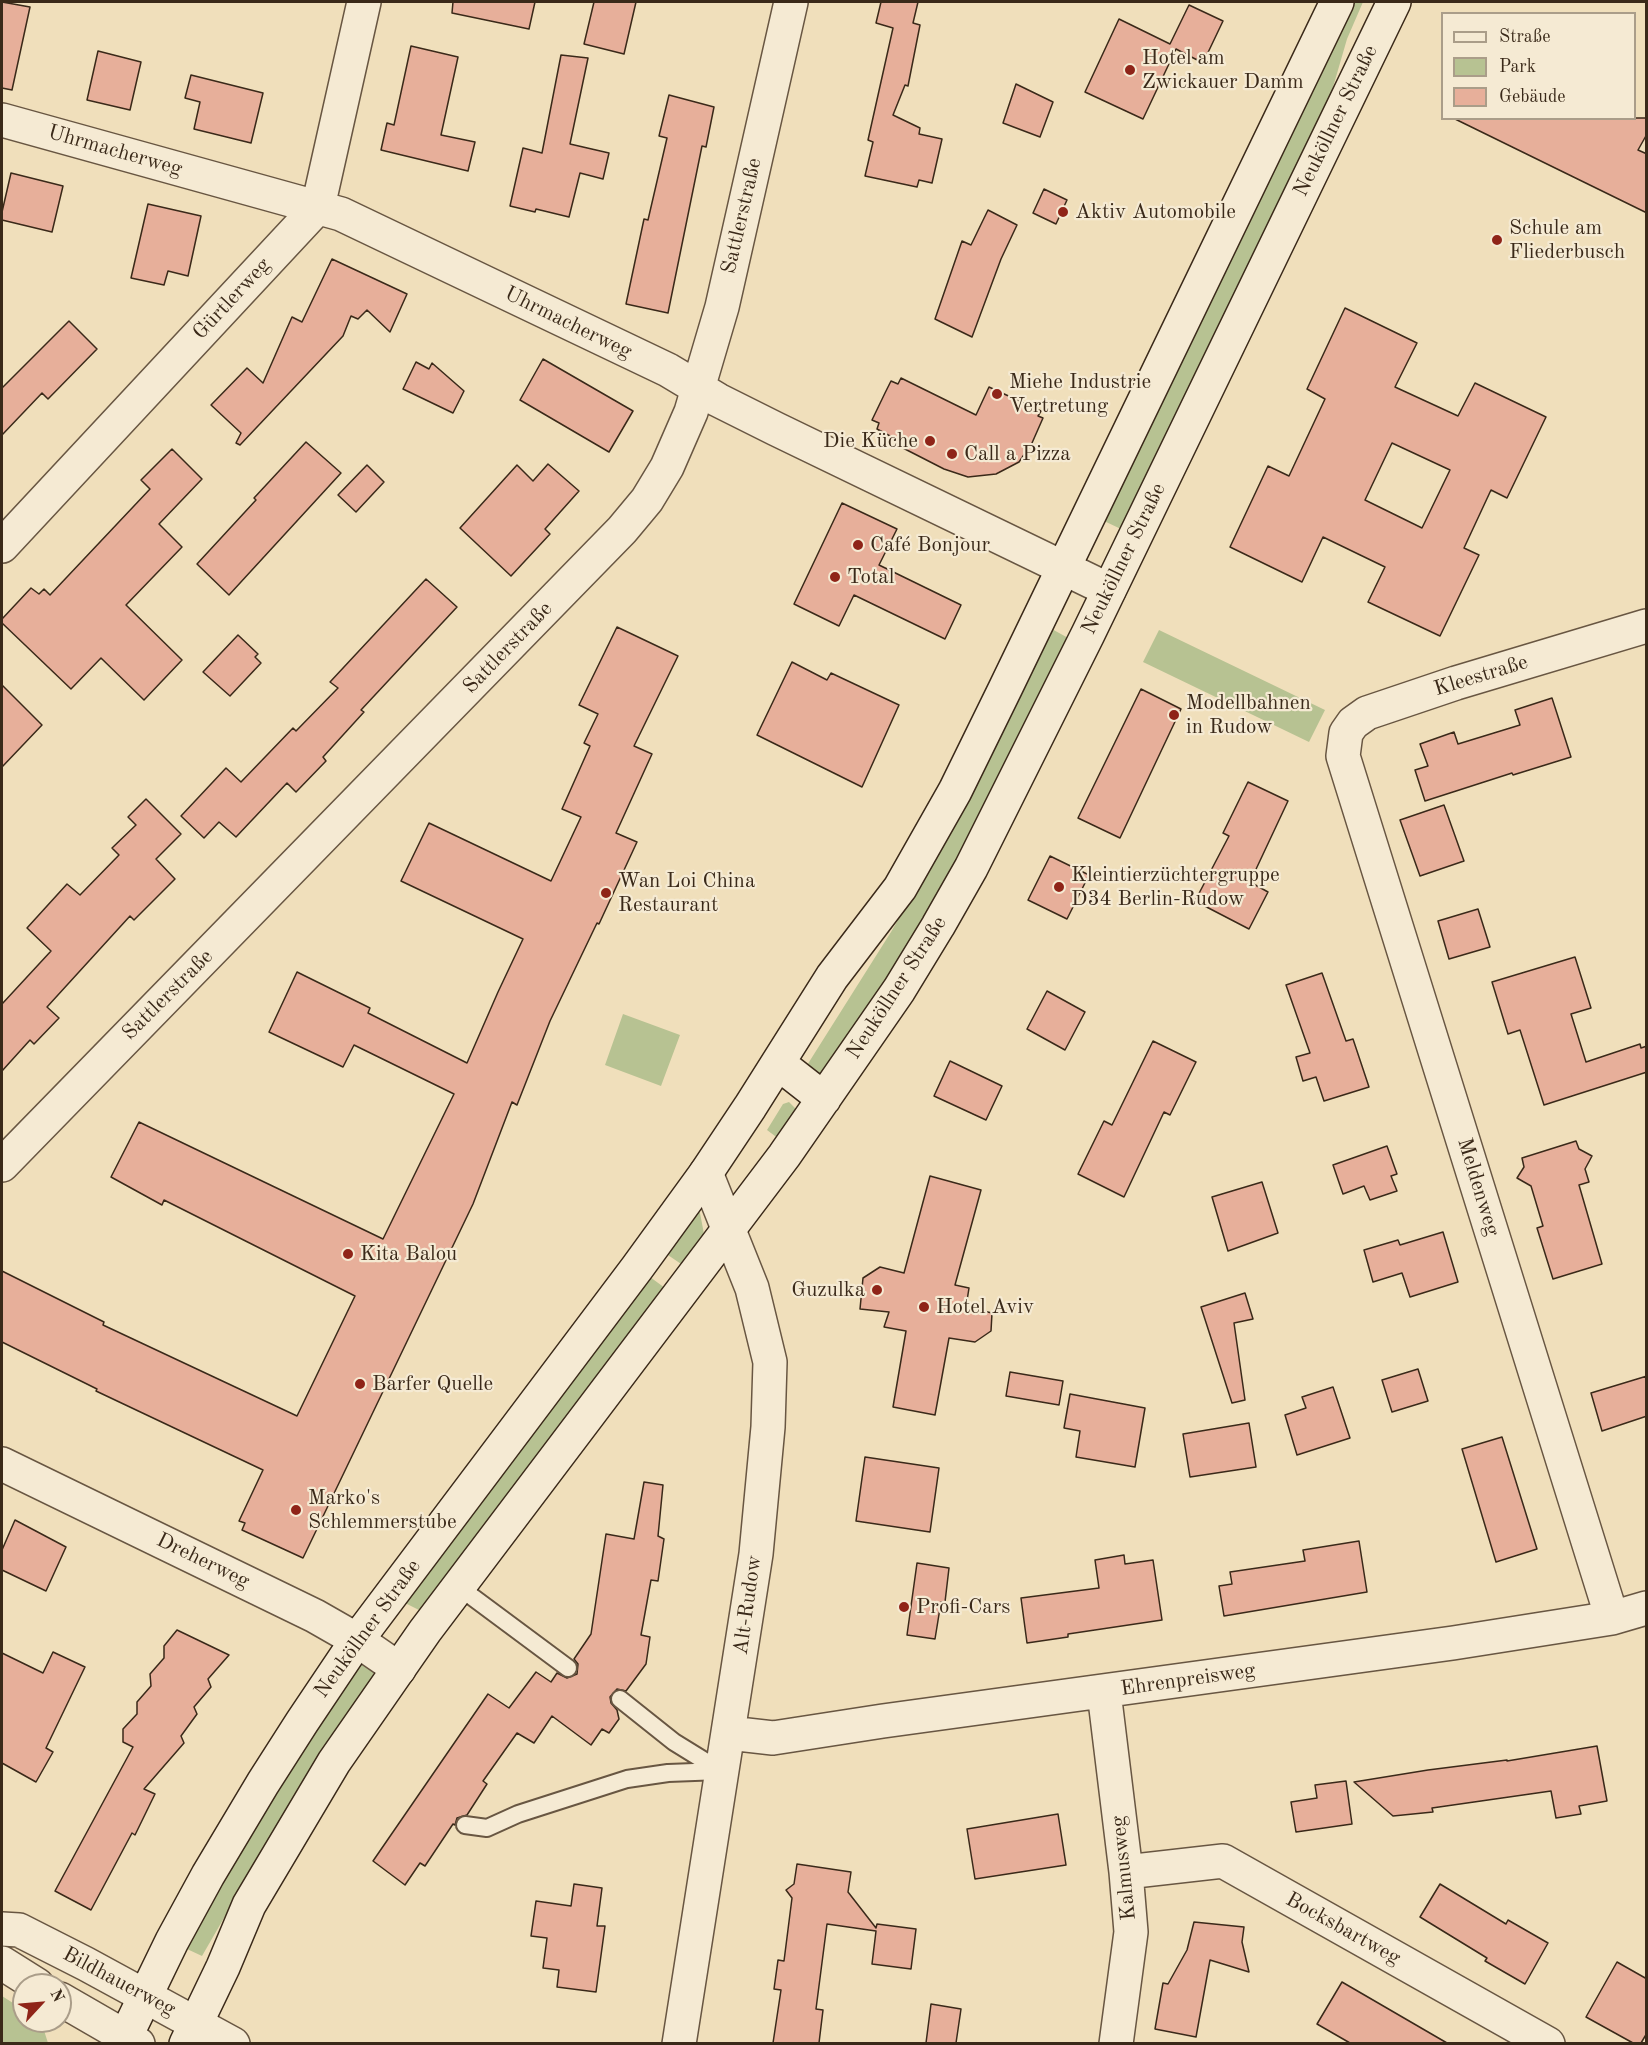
<!DOCTYPE html>
<html>
<head>
<meta charset="utf-8">
<style>
	body { margin:0 }
	#map { position:relative; width:1648px; height:2045px; overflow:hidden; background:#f0dfbb; font-family:"Old Standard TT",serif }
	canvas { display:block }
	.frame { position:absolute; inset:0; border:3px solid #3a2919; pointer-events:none }
	.legend { position:absolute; left:1441px; top:12px; width:195px; height:108px; box-sizing:border-box; background:#f5ead3; border:2px solid #aa9d89; margin:0; padding:8px 10px; list-style:none; font-size:18px; color:#3a2919 }
	.legend li { display:flex; align-items:center; gap:12px; height:30px }
	.legend b { width:30px; border:2px solid #aa9d89 }
	.north { position:absolute; left:12px; top:1973px; width:60px; height:60px; box-sizing:border-box; background:#f5ead3; border:2px solid #aa9d89; border-radius:50%; rotate:64deg; font-size:16px; font-weight:700; line-height:24px; text-align:center; color:#3a2919 }
	.north::after { content:''; display:block; margin:auto; width:21px; height:27px; background:#8f2418; clip-path:polygon(50% 0,100% 100%,50% 72%,0 100%) }
</style>
</head>
<body>
<div id="map">
<canvas width="1648" height="2045"></canvas>
<div class="frame"></div>
<ul class="legend">
<li><b style="height:8px;background:#f5ead3"></b>Straße</li>
<li><b style="height:16px;background:#b7c292"></b>Park</li>
<li><b style="height:16px;background:#e7af9a"></b>Gebäude</li>
</ul>
<div class="north">N</div>
</div>
<script>
const c = document.querySelector('canvas').getContext('2d');
c.lineJoin = 'round';
function paint(path, color) {
  c.fillStyle = color;
  c.fill(path, 'evenodd');
}
function trace(path, color, width, dash) {
  c.strokeStyle = color;
  c.lineWidth = width;
  c.lineCap = dash ? 'butt' : 'round';
  c.setLineDash(dash || []);
  c.stroke(path);
}
function label(font, color, halo, rows, align = 'center') {
  c.font = font + ' "Old Standard TT",serif';
  c.lineWidth = 4.5;
  c.setLineDash([]);
  c.textBaseline = 'middle';
  c.strokeStyle = halo;
  c.fillStyle = color;
  for (const [text, x, y, turn = 0] of rows) {
    c.save();
    c.translate(x, y);
    c.rotate((+turn || 0) * Math.PI / 180);
    c.textAlign = isNaN(turn) ? turn : align;
    if (halo) c.strokeText(text, 0, 0);
    c.fillText(text, 0, 0);
    c.restore();
  }
}
paint(new Path2D(`
	M1352,2H1363L1347,39L1329,101L1123,530L1102,520Z
	M1050,628L1070,639L998,788L892,975L820,1082L804,1070L891,932L935,856Z
	M1159,630L1325,710L1309,742L1143,662Z
	M623,1014L680,1035L661,1086L605,1065Z
	M789,1102L798,1111L779,1139L767,1130L783,1104Z
	M698,1211L700,1213L704,1234L684,1266L665,1253Z
	M650,1277L665,1288L421,1611L405,1603Z
	M365,1663L374,1671L373,1676L288,1807L202,1956L187,1949L212,1900L273,1797L358,1667Z
	M2,1996L24,2010V2021H41L48,2043H2Z`), '#b7c292');
const building = new Path2D(`
	M2,2L30,7L12,90L2,88Z
	M453,2H535L529,29L452,13Z
	M594,2H636L624,54L584,44Z
	M881,2H918L913,23L920,25L908,86L905,85L893,115L920,128L919,134L942,139L932,183L919,180L917,187L865,176L873,142L868,140L893,28L876,23Z
	M1189,5L1223,21L1203,63L1176,49L1143,119L1085,92L1119,19L1170,44Z
	M411,46L458,57L441,135L475,142L468,171L381,150L387,123L394,125Z
	M98,51L141,62L130,110L87,100Z
	M561,55L588,58L570,144L609,153L603,179L580,173L569,217L536,209L535,212L510,206L523,148L542,153Z
	M191,75L263,93L251,143L194,129L200,102L185,98Z
	M1016,84L1053,102L1040,137L1003,123Z
	M669,95L714,107L706,147L702,146L668,313L626,304L644,219L648,220L667,138L659,136Z
	M1453,118H1647V134L1638,150L1647,154V213Z
	M11,173L63,186L52,232L2,220V212Z
	M1044,189L1067,200L1056,224L1033,213Z
	M148,204L201,216L188,276L168,271L164,285L131,278Z
	M988,210L1017,225L1001,259L972,337L935,319L962,241L971,245Z
	M332,259L407,294L390,332L367,310L358,319L351,316L343,336L240,445L236,443L241,433L211,405L247,368L263,383L292,317L302,322Z
	M1345,308L1417,343L1395,387L1458,416L1475,383L1546,417L1507,498L1491,490L1464,548L1479,555L1440,636L1368,602L1385,567L1323,537L1302,582L1230,547L1268,466L1289,476L1325,399L1307,389ZM1392,443L1450,470L1422,528L1365,500Z
	M69,321L97,349L48,399L42,393L2,435V388Z
	M543,359L633,411L609,452L520,400Z
	M416,362L429,369L432,363L464,391L453,413L403,389Z
	M901,378L976,415L989,387L1041,411L1038,416L1043,418L1032,443L1019,462L996,474L968,477L944,469L901,447L903,443L877,429L879,423L872,420L885,393L891,381L898,384Z
	M306,442L341,473L229,595L197,564L256,500L254,498Z
	M172,449L202,479L159,524L182,547L126,605L182,660L144,700L101,658L71,689L2,623V619L31,588L39,594L44,589L50,595L150,489L141,480Z
	M548,464L579,491L545,529L550,534L511,576L460,528L517,465L533,481Z
	M367,465L384,482L356,512L338,495Z
	M842,503L897,529L879,565L961,605L945,639L854,595L839,626L794,604Z
	M426,579L457,607L361,710L364,712L323,757L326,761L296,792L287,783L236,837L219,822L204,838L181,816L226,768L241,782L293,728L296,731L338,688L330,682Z
	M617,627L678,656L634,746L652,754L616,833L637,842L599,924L597,923L550,1021L517,1105L512,1102L473,1204L303,1558L242,1530L245,1523L239,1521L263,1470L96,1391L97,1389L2,1342V1271L104,1322L103,1325L297,1416L355,1296L164,1200L162,1205L111,1177L139,1122L383,1239L454,1094L354,1045L343,1067L269,1032L297,972L370,1008L368,1013L467,1063L498,992L523,939L401,881L429,823L551,881L581,817L562,809L590,746L584,743L598,714L579,705Z
	M238,635L258,654L255,657L261,663L230,696L203,672Z
	M792,662L827,680L831,673L899,705L862,787L757,735Z
	M2,685L42,725L2,767Z
	M1141,689L1181,709L1120,838L1078,818Z
	M1552,698L1571,757L1513,775L1512,773L1425,801L1415,770L1428,766L1420,744L1454,732L1458,744L1520,725L1515,710Z
	M1248,782L1288,801L1250,882L1268,892L1249,929L1195,901L1229,836L1223,833Z
	M146,799L181,834L156,859L175,879L134,920L130,916L47,1007L59,1018L34,1044L30,1040L2,1071V1004L51,951L27,928L67,884L80,895L119,855L112,848L136,825L128,817Z
	M1444,805L1464,861L1420,876L1400,820Z
	M1050,856L1089,875L1067,919L1028,900Z
	M1478,909L1490,947L1449,959L1438,921Z
	M1575,957L1591,1008L1571,1014L1586,1062L1640,1044L1641,1048L1647,1046V1072L1544,1105L1520,1030L1508,1034L1492,982Z
	M1322,973L1346,1041L1353,1039L1369,1087L1324,1101L1316,1077L1303,1081L1296,1057L1310,1053L1286,985Z
	M1047,991L1085,1012L1065,1050L1027,1029Z
	M1153,1041L1196,1062L1170,1115L1164,1112L1124,1197L1078,1174L1104,1121L1112,1125Z
	M950,1061L1002,1086L986,1120L934,1096Z
	M1576,1141L1579,1149L1592,1156L1585,1169L1589,1182L1579,1185L1602,1264L1553,1279L1537,1228L1543,1226L1531,1186L1517,1178L1524,1167L1522,1158Z
	M1387,1146L1397,1174L1391,1176L1397,1191L1370,1200L1364,1186L1343,1194L1333,1165Z
	M930,1176L981,1190L955,1285L969,1288L966,1307L992,1313L991,1331L975,1342L949,1338L935,1415L893,1407L906,1331L884,1327L889,1312L860,1309L863,1278L880,1267L904,1273Z
	M1262,1182L1278,1233L1228,1251L1212,1197Z
	M1443,1232L1458,1282L1410,1297L1402,1273L1373,1282L1364,1250L1398,1240L1400,1245Z
	M1245,1293L1253,1319L1234,1323L1245,1400L1232,1403L1201,1307Z
	M1418,1369L1428,1401L1392,1412L1382,1380Z
	M1010,1372L1063,1381L1059,1405L1006,1396Z
	M1647,1376V1416L1602,1431L1591,1393Z
	M1333,1387L1350,1438L1297,1455L1285,1415L1306,1408L1302,1397Z
	M1070,1394L1145,1408L1135,1467L1076,1457L1080,1431L1064,1428Z
	M1249,1423L1256,1467L1190,1477L1183,1434Z
	M1502,1437L1537,1549L1496,1562L1462,1449Z
	M865,1457L939,1468L930,1532L856,1521Z
	M644,1482L663,1485L658,1536L664,1539L658,1581L651,1580L641,1635L650,1637L646,1664L626,1691L617,1689L610,1697L611,1703L617,1710L619,1719L609,1733L602,1729L591,1745L552,1716L534,1743L517,1733L483,1781L487,1784L467,1815L457,1818L455,1825L453,1824L425,1866L420,1863L405,1885L373,1861L488,1694L509,1708L536,1672L551,1682L557,1673L567,1678L577,1674L578,1664L574,1659L591,1634L606,1534L634,1539Z
	M15,1520L66,1547L46,1591L2,1570V1550Z
	M1359,1541L1367,1592L1224,1616L1219,1586L1232,1584L1230,1572L1305,1561L1303,1550Z
	M1124,1555L1125,1564L1153,1560L1162,1620L1068,1634V1637L1027,1643L1021,1598L1099,1588L1095,1560Z
	M917,1563L949,1568L945,1602H941L935,1639L907,1635Z
	M177,1630L229,1655L208,1679L211,1687L194,1707L197,1714L181,1736L184,1743L144,1789L155,1794L135,1835L132,1833L91,1910L55,1891L133,1747L123,1742V1729L137,1714V1702L151,1686L150,1674L164,1658V1646Z
	M53,1652L85,1667L46,1748L53,1752L36,1782L2,1763V1653L43,1673Z
	M1597,1746L1607,1801L1579,1806L1581,1814L1556,1818L1551,1791L1432,1808L1433,1812L1393,1816L1354,1782L1428,1770L1507,1760V1761Z
	M1346,1781L1352,1824L1296,1832L1291,1802L1317,1798L1315,1785Z
	M1058,1814L1066,1865L975,1879L967,1829Z
	M797,1864L851,1872L848,1892L876,1928L877,1924L916,1929L911,1969L872,1964L876,1931L827,1924L816,2009L823,2010L819,2043H773L781,1990L774,1989L778,1960L784,1961L792,1898L786,1890L794,1884Z
	M574,1884L602,1888L597,1926H605L596,1992L557,1987L559,1970L543,1968L547,1938L531,1936L536,1901L571,1906Z
	M1440,1884L1506,1924L1508,1920L1548,1943L1525,1984L1485,1961L1487,1958L1420,1917Z
	M1194,1922L1244,1927L1242,1942L1249,1972L1210,1960L1196,2037L1155,2029L1163,1983L1168,1984L1187,1950Z
	M1617,1962L1647,1979V2033L1641,2043H1633L1586,2017Z
	M1342,1982L1447,2043H1350L1317,2024Z
	M931,2004L961,2009L956,2043H926Z`);
paint(building, '#e7af9a');
trace(building, '#3a2919', 1.5);
const lane = new Path2D(`
	M459,1587L568,1668
	M620,1699L674,1742L721,1771
	M465,1825L487,1828L518,1814L627,1779L668,1773L721,1771`);
const street = new Path2D(`
	M2,120L341,214L668,370L718,400L776,429L1109,590
	M2,546L318,207L364,2
	M2,1165L622,530L647,500L667,467L691,412L722,307L791,2
	M2,1464L315,1616L357,1640L399,1669
	M1612,1618L1343,756L1346,733L1353,723L1367,713L1456,683L1646,626
	M1104,1692L1126,1872L1131,1932L1116,2044
	M729,1733L773,1738L883,1721L1453,1643L1612,1618L1646,1608
	M1126,1872L1223,1861L1548,2044
	M2,1929L19,1930L86,1964L233,2044
	M2,1963L37,1985
	M60,1999L138,2044
	M679,2044L756,1554L768,1427L770,1362L752,1288L706,1173`);
const secondary = new Path2D(`
	M778,1063L824,1099
	M122,2044L172,1941L208,1875L263,1783L302,1722L357,1640L637,1268L706,1173L750,1107L832,977L900,888L955,791L1005,689L1337,2
	M186,2044L223,1967L249,1905L334,1762L425,1631L784,1156L899,990L938,926L971,868L1088,634L1394,2`);
trace(lane, '#685642', 20);
trace(street, '#685642', 36);
trace(secondary, '#3a2919', 36);
trace(lane, '#f5ead3', 16);
trace(street, '#f5ead3', 33);
trace(secondary, '#f5ead3', 33);
for (const [x, y, r, color] of [
	[1130,70,6,"#8f2418"],
	[1063,212,6,"#8f2418"],
	[1497,240,6,"#8f2418"],
	[997,394,6,"#8f2418"],
	[930,441,6,"#8f2418"],
	[952,454,6,"#8f2418"],
	[858,545,6,"#8f2418"],
	[835,577,6,"#8f2418"],
	[1174,715,6,"#8f2418"],
	[1059,887,6,"#8f2418"],
	[606,893,6,"#8f2418"],
	[348,1254,6,"#8f2418"],
	[877,1290,6,"#8f2418"],
	[924,1307,6,"#8f2418"],
	[360,1384,6,"#8f2418"],
	[296,1510,6,"#8f2418"],
	[904,1607,6,"#8f2418"]
]) {
  const dot = new Path2D();
  dot.arc(x, y, r, 0, 2 * Math.PI);
  c.fillStyle = color;
  c.fill(dot);
  trace(dot, '#f5ead3', 2);
}
label('21px', '#3a2919', '#f5ead3', [
	["Hotel am",1142,58],
	["Zwickauer Damm",1142,82],
	["Aktiv Automobile",1075,212],
	["Schule am",1509,228],
	["Fliederbusch",1509,252],
	["Miehe Industrie",1009,382],
	["Vertretung",1009,406],
	["Die Küche",918,441,"right"],
	["Call a Pizza",964,454],
	["Café Bonjour",870,545],
	["Total",847,577],
	["Modellbahnen",1186,703],
	["in Rudow",1186,727],
	["Kleintierzüchtergruppe",1071,875],
	["D34 Berlin-Rudow",1071,899],
	["Wan Loi China",618,881],
	["Restaurant",618,905],
	["Kita Balou",360,1254],
	["Guzulka",865,1290,"right"],
	["Hotel Aviv",936,1307],
	["Barfer Quelle",372,1384],
	["Marko's",308,1498],
	["Schlemmerstube",308,1522],
	["Profi-Cars",916,1607]
], 'left');
label('21px', '#3a2919', '#f5ead3', [
	["Neuköllner Straße",1336,121,-64],
	["Uhrmacherweg",115,151,16],
	["Sattlerstraße",742,216,-77],
	["Gürtlerweg",232,299,-47],
	["Uhrmacherweg",568,323,26],
	["Neuköllner Straße",1124,559,-64],
	["Sattlerstraße",508,648,-46],
	["Kleestraße",1481,676,-17],
	["Neuköllner Straße",897,988,-57],
	["Sattlerstraße",168,995,-45],
	["Meldenweg",1478,1187,73],
	["Dreherweg",203,1561,26],
	["Alt-Rudow",748,1605,-82],
	["Neuköllner Straße",368,1629,-54],
	["Ehrenpreisweg",1188,1680,-8],
	["Kalmusweg",1124,1868,-96],
	["Bocksbartweg",1343,1929,29],
	["Bildhauerweg",119,1982,28]
]);
</script>
</body>
</html>
